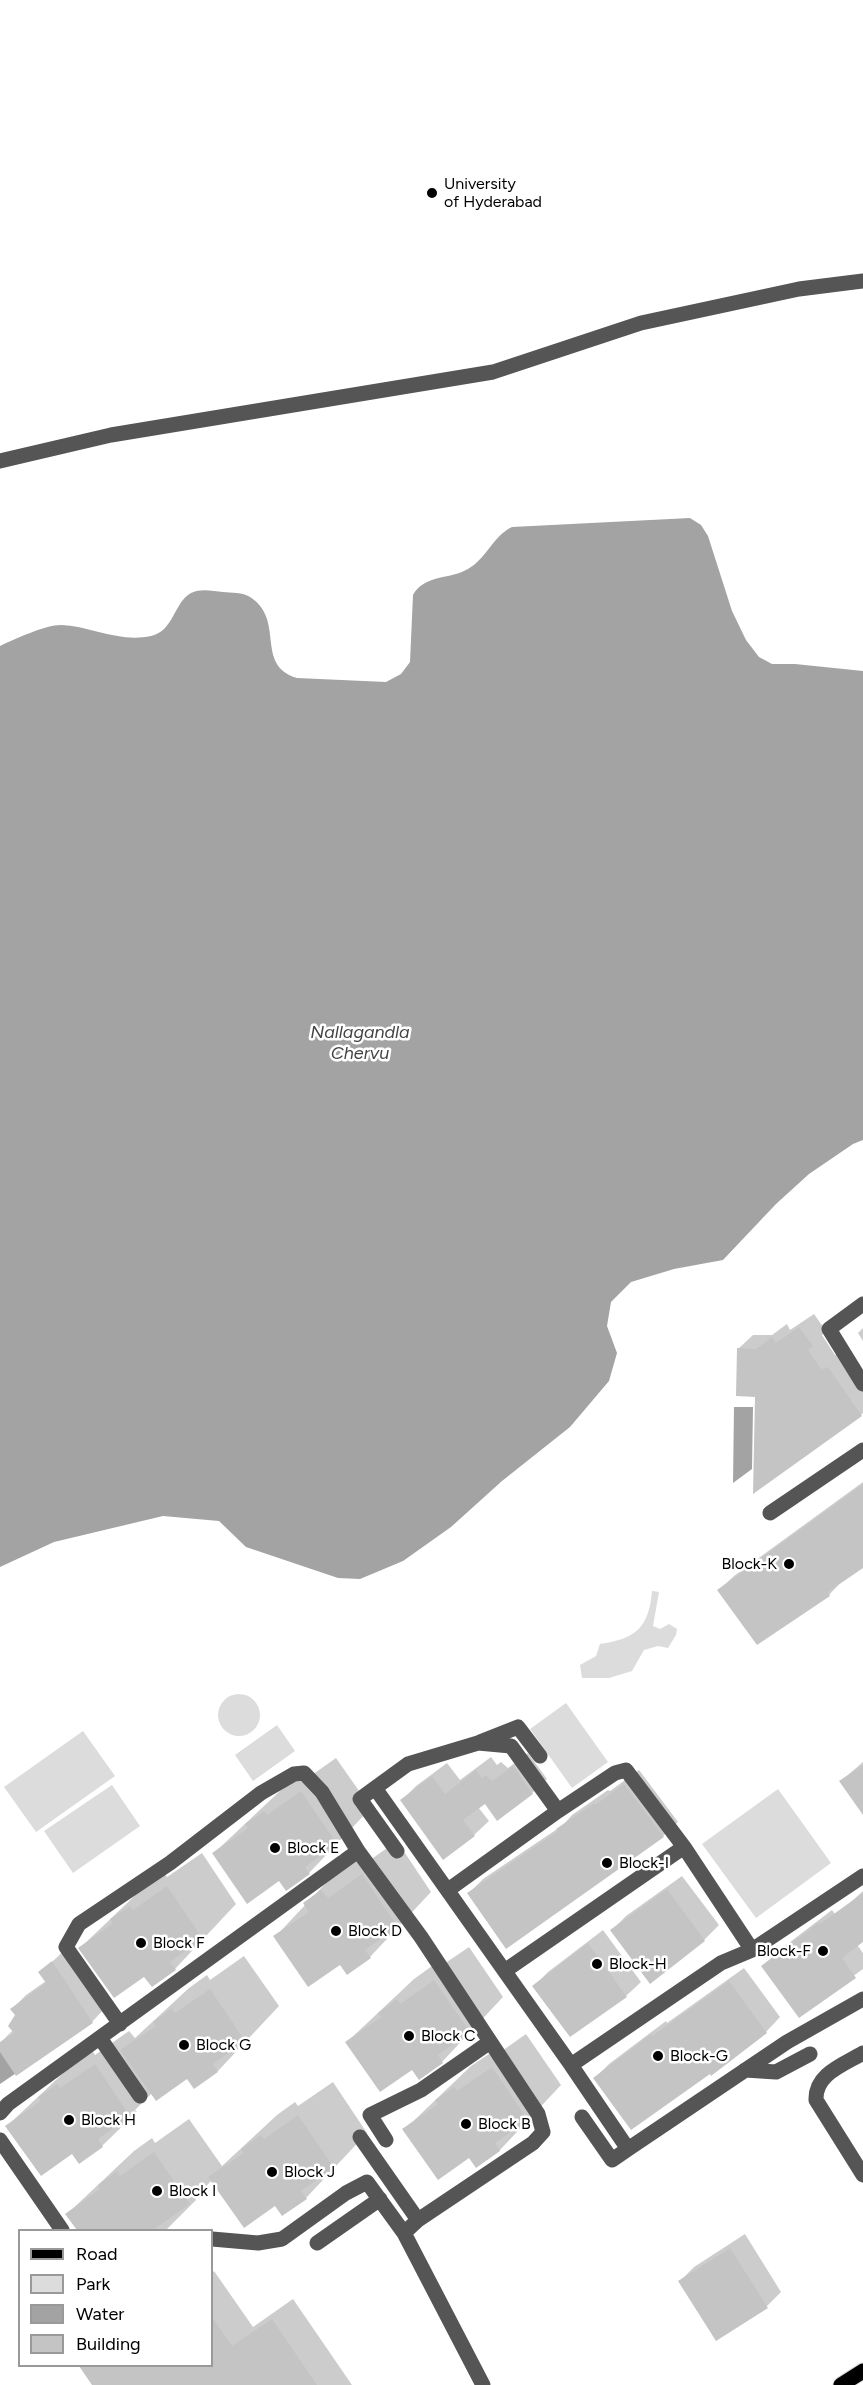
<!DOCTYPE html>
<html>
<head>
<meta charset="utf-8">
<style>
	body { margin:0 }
	#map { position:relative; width:863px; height:2385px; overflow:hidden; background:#fff; font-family:Figtree,sans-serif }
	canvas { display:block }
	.legend { position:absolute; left:18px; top:2229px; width:195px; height:138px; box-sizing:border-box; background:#fff; border:2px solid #999; margin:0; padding:8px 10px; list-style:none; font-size:18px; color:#000 }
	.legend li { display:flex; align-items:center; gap:12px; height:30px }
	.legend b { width:30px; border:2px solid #999 }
</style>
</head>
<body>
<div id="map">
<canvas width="863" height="2385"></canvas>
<ul class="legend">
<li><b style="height:8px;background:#000"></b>Road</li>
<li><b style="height:16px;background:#dcdcdc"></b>Park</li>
<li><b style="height:16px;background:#a3a3a3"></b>Water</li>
<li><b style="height:16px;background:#c4c4c4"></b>Building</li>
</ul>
</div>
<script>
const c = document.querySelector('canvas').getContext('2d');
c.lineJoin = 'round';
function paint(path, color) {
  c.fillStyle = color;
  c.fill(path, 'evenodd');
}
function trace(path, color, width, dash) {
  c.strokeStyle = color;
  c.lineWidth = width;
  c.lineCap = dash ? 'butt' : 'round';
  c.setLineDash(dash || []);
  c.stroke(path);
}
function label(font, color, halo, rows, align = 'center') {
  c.font = font + ' Figtree,sans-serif';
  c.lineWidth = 5;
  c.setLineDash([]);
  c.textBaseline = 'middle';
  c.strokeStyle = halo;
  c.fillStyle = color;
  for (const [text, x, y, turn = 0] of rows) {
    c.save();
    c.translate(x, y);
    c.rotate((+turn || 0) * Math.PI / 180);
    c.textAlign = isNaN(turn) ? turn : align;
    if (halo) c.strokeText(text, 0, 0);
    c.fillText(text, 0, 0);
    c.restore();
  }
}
paint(new Path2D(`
	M652,1591L659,1592L653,1626L660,1629L669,1624L677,1629L676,1635L668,1648L658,1646L644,1650L632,1671L609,1678H582L580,1665L596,1656L600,1644C636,1639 649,1627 652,1591Z
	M218 1715a21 21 0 1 1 42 0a21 21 0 1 1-42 0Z
	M566,1703L608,1762L572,1788L530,1729Z
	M277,1725L295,1751L253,1781L235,1755Z
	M83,1731L115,1776L36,1832L4,1787Z
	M112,1785L140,1826L73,1873L44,1831Z
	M778,1789L831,1863L756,1918L702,1844Z`), '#dcdcdc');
paint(new Path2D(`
	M690,518L701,525L708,536L732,611L746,640L759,657L772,664H795L863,671V1140L853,1144L809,1174L776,1204L723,1260L674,1269L631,1282L611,1302L607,1326L617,1353L609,1381L570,1427L502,1481L451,1527L403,1561L360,1579L338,1578L246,1547L219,1521L163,1516L54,1542L0,1567V646C15,639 45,625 61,625C91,626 119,643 151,636C174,631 174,602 191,593C201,588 213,591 223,592C231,593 243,592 250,597C286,620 254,665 297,678L386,682L401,674L410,662L413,595C425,574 449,580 468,569C487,558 493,536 512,527Z
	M734,1407H753L752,1469L733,1483Z
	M0,2049L31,2063L0,2084Z`), '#a3a3a3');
paint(new Path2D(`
	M814,1314L826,1331L822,1335L835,1355L842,1353L863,1383V1413L861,1415L757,1396L738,1349L753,1335H772L787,1324L790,1330Z
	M863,1328V1341L858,1333Z
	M863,1482V1566L843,1580L829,1595L719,1590L734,1576Z
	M528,1753L547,1779L532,1793L497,1819L485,1802L478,1807L489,1821L474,1835L444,1858L402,1800L416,1786L447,1763L460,1780L491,1757L497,1765L501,1762L508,1768Z
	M336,1758L371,1808L309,1873L280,1879L214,1853L281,1790L299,1778L302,1782Z
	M863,1762V1812L841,1781Z
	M639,1770L678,1822L663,1836L507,1947L469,1893L483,1879L563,1825L572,1815L608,1790L610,1791Z
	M397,1841L431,1892L370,1957L340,1963L275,1937L339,1869L356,1857L363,1865Z
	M202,1853L236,1904L175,1969L145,1975L80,1948L146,1885L164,1873L167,1877Z
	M682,1876L719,1925L704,1940L650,1982L612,1930L626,1916Z
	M863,1891V1941L841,1911Z
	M832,1910L863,1953V1969L799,2016L763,1967L777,1952Z
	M603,1930L641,1982L626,1996L570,2035L534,1986L548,1972Z
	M469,1947L503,1997L442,2062L412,2068L347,2042L414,1979L432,1966L435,1970Z
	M67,1948L106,2007L92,2022L16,2074L0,2049V2043L13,2030L17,2015L12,2009L26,1995L46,1981L40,1973Z
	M244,1956L279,2006L218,2071L195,2087L188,2077L152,2093L135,2110L137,2112L102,2146L73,2152L7,2126L74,2063L92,2050L95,2055L129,2031L135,2038L189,1988L207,1975L210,1980Z
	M744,1968L780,2017L766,2032L710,2072L595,2078L609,2064L666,2021L667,2023Z
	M526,2034L561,2085L500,2150L477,2166L470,2156L404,2130L471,2066L489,2054L492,2058Z
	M333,2082L367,2133L306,2198L276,2204L212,2180L195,2198L196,2200L166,2230H78L67,2214L134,2151L152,2138L155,2143L189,2119L222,2166L277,2115L295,2102L298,2106Z
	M745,2234L781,2292L767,2306L680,2281L694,2267Z
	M214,2271L253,2327L293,2299L352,2385H94L82,2368L85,2366H212V2273Z`), '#0003');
paint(new Path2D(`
	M799,1327L813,1346L808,1350L821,1369L828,1367L862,1416L753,1494L755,1397L736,1396L737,1348L756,1349L772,1337L776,1343Z
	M863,1484V1568L828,1592L830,1596L757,1645L717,1590Z
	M863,1765V1815L839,1781Z
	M513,1766L533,1794L497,1821L485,1804L463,1820L475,1836L443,1860L400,1800L432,1776L445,1794L476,1770L482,1778L486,1775L492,1781Z
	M624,1784L664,1837L506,1949L467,1893L558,1831L556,1829L594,1803L595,1805Z
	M301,1791L337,1844L305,1867L310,1874L286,1891L279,1881L247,1904L212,1853L248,1828L245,1824L264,1811L267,1815Z
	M362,1874L398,1927L365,1950L371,1958L347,1975L340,1965L308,1987L273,1936L309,1912L303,1903L321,1890L328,1898Z
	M167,1886L203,1939L170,1962L176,1970L152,1987L144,1977L114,1998L78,1948L113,1923L110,1919L130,1906L133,1910Z
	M667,1889L705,1941L650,1984L610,1930Z
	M863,1893V1942L842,1958L856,1978L799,2018L761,1966L818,1923L820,1924Z
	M588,1943L627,1997L570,2037L532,1986Z
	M52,1961L93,2023L16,2076L0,2052V2042L14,2033L8,2026L15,2015L10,2009L46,1983L38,1972Z
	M434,1980L470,2032L438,2055L443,2063L419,2080L412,2070L380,2092L345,2042L381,2017L378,2013L397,1999L400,2004Z
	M729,1981L767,2033L711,2076L710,2074L631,2130L593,2078L651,2034L652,2036Z
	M210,1989L245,2041L213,2064L218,2072L194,2089L187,2079L156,2101L120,2050L156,2026L153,2022L172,2008L175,2013Z
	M95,2064L130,2116L98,2139L103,2147L79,2164L72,2154L41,2176L5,2126L41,2101L38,2097L58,2084L60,2088Z
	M492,2067L528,2120L495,2143L500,2151L476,2168L469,2158L438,2180L402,2129L438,2104L435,2100L454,2087L457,2091Z
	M298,2115L334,2168L301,2191L307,2199L282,2216L275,2206L244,2228L208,2177L244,2153L241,2149L261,2135L264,2139Z
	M154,2152L190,2204L153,2230H77L65,2214L100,2189L98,2185L117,2171L120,2176Z
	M730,2248L768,2308L716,2341L678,2281Z
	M212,2317L232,2346L272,2319L317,2385H92L79,2366H212Z`), '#c4c4c4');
const major = new Path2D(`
	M841,2385L863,2371`);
trace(major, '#dbdbdb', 17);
trace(new Path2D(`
	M0,461L111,435L493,372L641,323L799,289L863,281
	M863,1304L829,1329L863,1384
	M770,1513L863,1450
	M480,1742L518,1727L540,1756
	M375,1788L360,1799L397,1851
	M863,1876L752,1950L721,1963L571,2065L628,2149L787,2042L863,1999
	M448,1890L558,1811
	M506,1970L684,1847
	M120,2024L66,1947L79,1924L170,1863L261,1793L294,1774L304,1773L322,1792L358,1851
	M100,2038L140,2096
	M863,2053C843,2065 815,2074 816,2100L863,2175
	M571,2065L375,1788L408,1764L478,1743L511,1746L558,1811L615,1773L626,1770L684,1847L752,1950
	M745,2070L776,2072L810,2054
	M0,2113L8,2104L358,1851L421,1937L538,2114L543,2132L533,2143L418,2220L404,2233L367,2182L346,2193L282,2239L258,2243L212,2239
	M582,2117L612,2160L628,2149
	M360,2137L418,2220
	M0,2140L62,2230
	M386,2140L370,2115L421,2090L490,2042
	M404,2233L483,2385
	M317,2243L380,2199`), '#555', 15);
trace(major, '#000', 15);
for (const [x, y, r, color] of [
	[432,193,6,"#000"],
	[789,1564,6,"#000"],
	[275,1848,6,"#000"],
	[607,1863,6,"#000"],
	[336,1931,6,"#000"],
	[141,1943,6,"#000"],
	[823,1951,6,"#000"],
	[597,1964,6,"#000"],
	[409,2036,6,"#000"],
	[184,2045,6,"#000"],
	[658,2056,6,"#000"],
	[69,2120,6,"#000"],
	[466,2124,6,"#000"],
	[272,2172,6,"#000"],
	[157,2191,6,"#000"]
]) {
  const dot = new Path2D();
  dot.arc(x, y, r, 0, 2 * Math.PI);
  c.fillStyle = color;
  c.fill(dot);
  trace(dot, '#fff', 2);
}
label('16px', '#000', '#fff', [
	["University",444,184],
	["of Hyderabad",444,202],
	["Block-K",777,1564,"right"],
	["Block E",287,1848],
	["Block-I",619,1863],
	["Block D",348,1931],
	["Block F",153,1943],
	["Block-F",811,1951,"right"],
	["Block-H",609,1964],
	["Block C",421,2036],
	["Block G",196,2045],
	["Block-G",670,2056],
	["Block H",81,2120],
	["Block B",478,2124],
	["Block J",284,2172],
	["Block I",169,2191]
], 'left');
label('italic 18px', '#444', '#fff', [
	["Nallagandla",360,1033],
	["Chervu",360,1054]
]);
</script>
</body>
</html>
